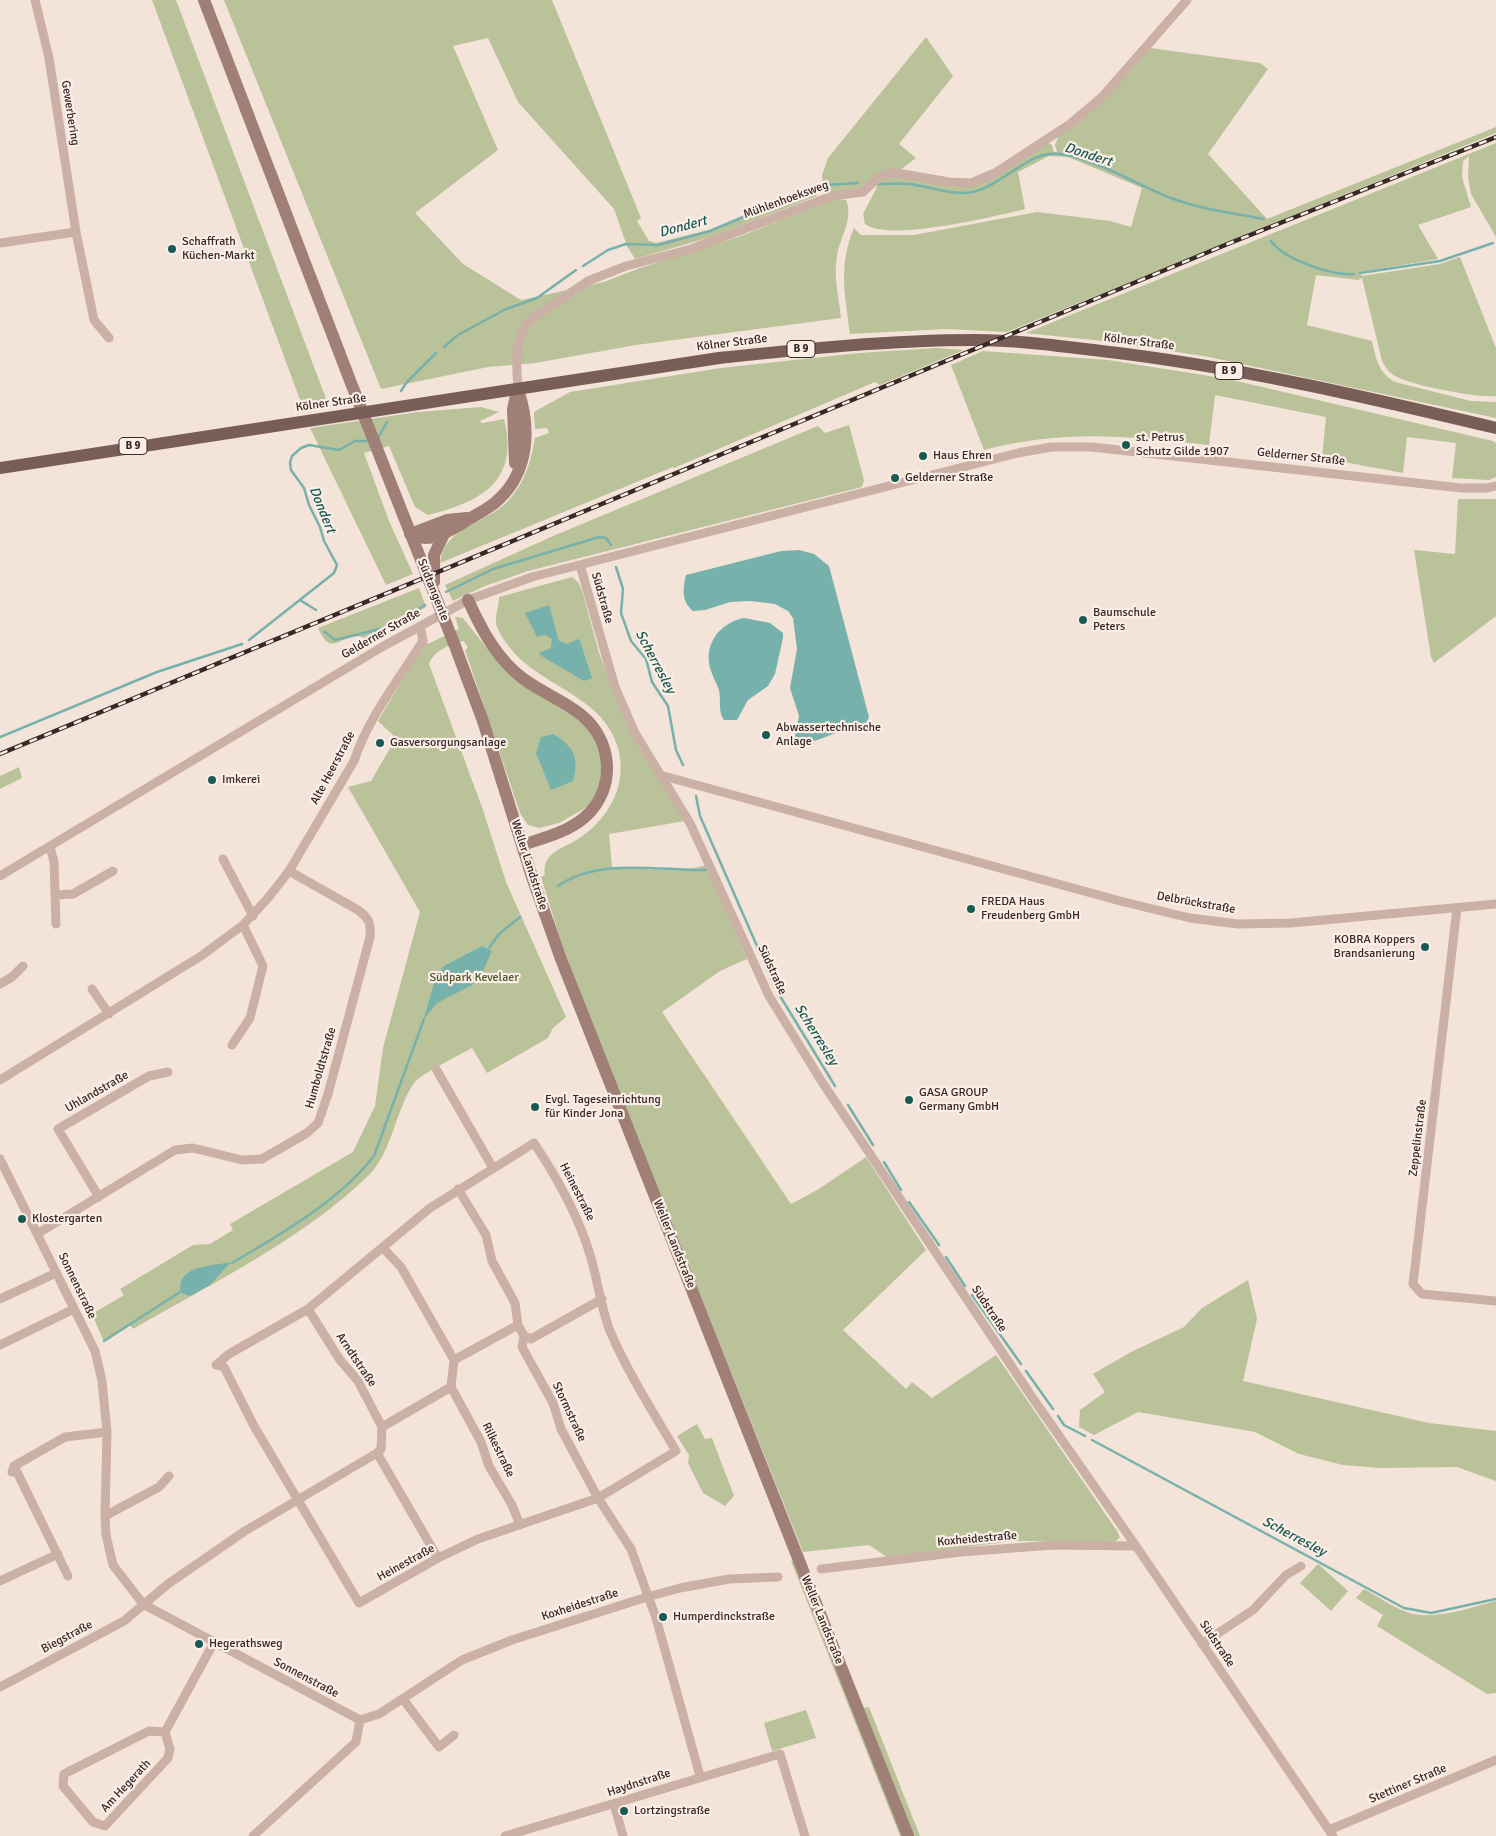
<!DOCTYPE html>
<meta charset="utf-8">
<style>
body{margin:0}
canvas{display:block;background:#f3e3d9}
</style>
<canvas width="1496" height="1836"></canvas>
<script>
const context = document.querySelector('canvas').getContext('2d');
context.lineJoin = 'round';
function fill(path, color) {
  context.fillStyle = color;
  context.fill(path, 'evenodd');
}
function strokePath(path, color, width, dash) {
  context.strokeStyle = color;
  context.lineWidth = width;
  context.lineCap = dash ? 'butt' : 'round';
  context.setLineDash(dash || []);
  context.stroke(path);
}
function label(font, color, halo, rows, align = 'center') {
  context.font = font + ' Signika,sans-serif';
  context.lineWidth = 4.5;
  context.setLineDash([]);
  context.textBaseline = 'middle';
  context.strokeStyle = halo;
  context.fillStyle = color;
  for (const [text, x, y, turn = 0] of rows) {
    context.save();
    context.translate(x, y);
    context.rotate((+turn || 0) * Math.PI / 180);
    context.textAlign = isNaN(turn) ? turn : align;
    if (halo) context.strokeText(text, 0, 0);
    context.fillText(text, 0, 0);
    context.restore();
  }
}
const green = new Path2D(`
 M152,0H176L328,404L303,408Z
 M224,0H552L641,218L637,221L649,241L656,243L709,230L815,185L817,196L711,237L635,259L627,246L614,209L518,102L488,38L453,46L498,150L415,213L463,264L521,300L604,282L640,268L738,237L827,202L838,199L846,200C854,220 840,236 837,256C833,275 839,298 841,318L636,345L535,363L488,367L381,389Z
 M926,37L953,76L899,144L916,158L900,170L862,188L824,194L822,175L828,158Z
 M1150,48L1260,63L1268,69L1208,154L1267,219L1496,127V133L1007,332L946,329L850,334C845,294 838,266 854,228L861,235H914L1037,212L1110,221L1131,227L1142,188L1068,157L1049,156L1018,172L1025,209C992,217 889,242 865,224L863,214L875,191L878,182L886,176L899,175L969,185L1048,143L1052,145L1054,152H1057L1055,145L1058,137Z
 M1496,143V237L1471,194L1468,177L1469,156L1463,161L1462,177L1471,207L1418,225L1438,259L1360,272L1362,276L1440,264L1460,257L1496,348V396C1477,398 1415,386 1397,377C1389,373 1386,368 1382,361L1362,278L1358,280L1316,275L1307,325L1372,341C1376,359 1378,372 1395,382L1471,401L1496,402V418L1204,356L1102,341L1026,333Z
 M936,348L964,350L880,385L875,382L674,468L673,467L440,563C444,526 487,524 508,501C525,483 531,461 535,438L549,433L547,428L535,429L534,412L570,392L721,368L859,353Z
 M983,351L1108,360L1228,379L1493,441L1496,443V477L1489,480L1452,478L1456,443L1407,437L1403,473L1322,458L1326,417L1215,395L1209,445C1127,436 1065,429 984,450L951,365Z
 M481,407L499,412L480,421L482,423L504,419C520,482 480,502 428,515L415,507L389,446L364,453L389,521L413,574L386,585L310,428L418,412Z
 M849,425L864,480L862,487L528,571L485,586L453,601L445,585L553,536L818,426L825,433Z
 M1458,499H1496V616L1434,663L1431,657L1414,550L1455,554Z
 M572,577L578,582L582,590L599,653L627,726L685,821L609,834L612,868C643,867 677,875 706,865L747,959L720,971L662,1012L791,1204L819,1189L866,1157L926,1250L843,1330L906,1389L912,1382L932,1398L996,1355L1117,1531L1120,1537L1116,1541H1014L887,1557L869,1545L803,1552L585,1006L559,935L541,877L545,875C544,870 544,865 547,860C552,851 566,846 575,841C606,822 627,789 619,752C606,694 538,688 507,644C503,638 498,631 496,624C495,615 499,606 499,597Z
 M419,588L426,607L369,640C366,639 361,636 358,636C338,637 331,657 318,628Z
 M455,617L463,618L486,647L588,728L602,757L600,786L589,805L582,810L559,823L539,828L528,825L520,813L465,650L468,648L464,641C450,645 435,649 429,664L483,810L506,882L566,1017L553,1028L548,1038L487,1073L472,1048C461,1054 419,1075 414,1083C395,1111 393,1150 369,1175C305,1238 211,1284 133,1329L130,1325L104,1342L92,1314L124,1295L120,1289L193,1245L210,1244L233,1230L230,1224L353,1152L375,1106L383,1048L420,912L348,787L371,781L396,738L378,721L426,640L428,644L459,629Z
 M19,767L22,778L0,789V776Z
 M1248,1280L1257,1319L1243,1381L1429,1423L1496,1431V1481L1457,1467L1380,1468L1343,1465L1299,1454L1255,1432L1138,1412L1094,1435L1079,1427L1080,1410L1105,1392L1093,1374L1131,1352L1184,1327L1202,1308Z
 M697,1424L705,1439L712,1438L734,1496L725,1506L703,1493L688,1463L689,1455L677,1436Z
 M791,1561H794L902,1836H900Z
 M1318,1564L1348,1591L1331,1611L1300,1583Z
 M1364,1589C1381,1598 1400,1613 1420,1615C1445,1617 1472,1607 1496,1601V1693L1487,1694L1377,1626L1383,1615L1356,1598Z
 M869,1707L920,1836H913L862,1708Z
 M806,1710L816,1738L772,1751L764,1723Z`);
const water = new Path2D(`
 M799,550L814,554L829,566L869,717C864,732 849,728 836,733C823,738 813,742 799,744L795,736L799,716L790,688L797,649L793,618L788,611L775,604L750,601L730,602L705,610L693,611C681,601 683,588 686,575L781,551Z
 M549,605L559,641L567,644L578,639L580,641L592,678L584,681L540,655L539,653L551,648L552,639L545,635L537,637L525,613Z
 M744,618L770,623L783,633V638L775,674L768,686L748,700L737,720H724C718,713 721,699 719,690C716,682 712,675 710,668C704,643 720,623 744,618Z
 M553,734C573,746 580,757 573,781L551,790L536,753L541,737Z
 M482,946L492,951L482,973L472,985L437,1003L424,1019L436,976L444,966Z
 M231,1262L210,1285L190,1296L181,1293C175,1265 213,1266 231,1262Z`);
const stream = new Path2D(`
 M878,184C888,184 899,183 909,184C930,186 951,196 973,192C999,186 1027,155 1050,154C1082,151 1139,186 1171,198C1200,209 1233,213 1263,219
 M826,185L858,183
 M1271,241C1283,259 1332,276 1354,274
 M583,266L608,250L626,244L658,245L710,231L815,187
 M1360,273L1440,261L1493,243
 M444,347L458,335L504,310L537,298L576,270
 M401,391L407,382L436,353
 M378,438L387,422
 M616,567L623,589L621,613L631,641L646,659L652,682L668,706L676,750L683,765
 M446,592L493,569L599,537L606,538L611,545
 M300,600L316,610
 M325,632L335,640L392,626L425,605
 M249,640L334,573L337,565L324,541L320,527L309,505L304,488L291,470L290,463L292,456L301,448L309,445L339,450L355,441H371
 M0,737L157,672L242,644
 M696,796L700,816L775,987
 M558,886C599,857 660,871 707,870
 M489,948L499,934L520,917
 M780,996L835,1086
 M848,1105L873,1145
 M884,1162L901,1190
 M909,1202L939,1245
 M946,1257L965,1286
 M232,1263C280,1235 340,1200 374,1156L424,1019
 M972,1295L1021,1364
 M104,1341L180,1292
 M1026,1371L1053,1409
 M1058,1416L1064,1425L1085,1436
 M1092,1440L1404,1608L1431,1613L1496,1599`);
const minor = new Path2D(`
 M76,232L94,320L109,338
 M0,243L76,232L49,58L35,0
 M518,390C517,364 512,342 530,320L588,281L626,266L691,249L832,196L863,192L879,177L892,172L949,182L971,183L995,173L1070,124L1102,97L1187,0
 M580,565L615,687L635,733L690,823L769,996L822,1082L1032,1397L1136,1546L1333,1836
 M660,775L1124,902L1190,918L1238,924L1291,923L1496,904
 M50,846L54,862L56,924
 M223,859L253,916
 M0,876L382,647L468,600L532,577L1018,453L1051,447H1092L1461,488H1487L1496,486
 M55,895L73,894L113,871
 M1457,908L1413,1284L1422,1294L1496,1301
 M0,984L12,977L23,966
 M92,989L109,1014
 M232,1045L250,1018L263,966L243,925
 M436,1069L493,1168
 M0,1080L201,956L243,925L268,898L289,871L354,761C368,718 399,679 423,641L420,626
 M534,1143C558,1179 579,1216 591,1258C598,1282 601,1308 610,1331C628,1373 653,1412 676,1451L598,1498L478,1539L438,1558L359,1603L254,1426L224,1367L216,1365L229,1354L308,1309L430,1208Z
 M0,1159L95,1351L102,1381L107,1432L105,1516L106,1535L113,1565L143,1604L360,1720
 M458,1189L486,1235L492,1261L515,1303L518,1325
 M99,1197L58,1129L149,1076L168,1072
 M37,1234L175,1150L193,1148L242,1160L262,1159L307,1133L318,1123L328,1094L370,937C371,923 369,918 358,910L289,871
 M383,1248L401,1267L454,1360
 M0,1299L56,1273
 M308,1309L340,1360L358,1381L382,1427
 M524,1336L522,1347L553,1403L561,1429L598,1498L631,1549L656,1618L700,1776
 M0,1345L74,1309
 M451,1387L481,1442L489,1466L512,1505L520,1525
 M377,1453L438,1558
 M14,1466L68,1576
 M12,1472L14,1466L65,1437L107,1432
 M105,1516L159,1487L169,1476
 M821,1569L961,1552L1053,1545L1136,1546
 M0,1581L58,1554
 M1202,1644L1253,1610L1286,1575L1301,1566
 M0,1687L124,1621L168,1584L245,1531L377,1453L381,1449L382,1427L451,1387L454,1360L518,1325L524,1336L531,1339L602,1299
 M403,1699L439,1747L454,1735
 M360,1720L379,1714L462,1660L512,1640L647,1597L680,1588L729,1579L778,1577
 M165,1732L149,1731L64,1774L63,1786L93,1822L105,1826L168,1758L170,1749L165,1732L213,1644
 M614,1804L623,1836
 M1329,1830L1496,1760
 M253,1836L356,1742L360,1720
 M505,1836L780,1754L805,1836`);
const secondary = new Path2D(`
 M204,0L351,383L455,646L483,721L532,877L561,959L908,1836
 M515,463L513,409L517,391
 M410,534C430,544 446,533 463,523C474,515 488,510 498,500C529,472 531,428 518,390
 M410,534L447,520L467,518
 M434,582V555L444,534
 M468,600C480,626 492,650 513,670C532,689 559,697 580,714C613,739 617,789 585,817C568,832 544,838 522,845`);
const primary = new Path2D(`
 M0,468L719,358C804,349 890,340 975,340C1017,340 1059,346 1101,351C1234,366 1366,397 1496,428`);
const rail = new Path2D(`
 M0,754L1230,243L1496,137`);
const markers = [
 [172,249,5,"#1a5a55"],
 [1126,445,5,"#1a5a55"],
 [923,456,5,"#1a5a55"],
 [895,478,5,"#1a5a55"],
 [1083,620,5,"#1a5a55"],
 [766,735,5,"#1a5a55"],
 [380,743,5,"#1a5a55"],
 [212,780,5,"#1a5a55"],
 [971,909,5,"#1a5a55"],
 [1425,947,5,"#1a5a55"],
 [909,1100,5,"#1a5a55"],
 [535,1107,5,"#1a5a55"],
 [22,1219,5,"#1a5a55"],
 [663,1617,5,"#1a5a55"],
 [199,1644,5,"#1a5a55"],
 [624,1811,5,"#1a5a55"]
];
const shields = [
 [801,349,28],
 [1229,371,28],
 [133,446,28]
];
const shieldNames = [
 ["B 9",801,349],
 ["B 9",1229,371],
 ["B 9",133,446]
];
const streetNames = [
 ["Gewerbering",70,113,81],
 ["Mühlenhoeksweg",786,200,-20],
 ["Kölner Straße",1139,342,7],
 ["Kölner Straße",732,343,-7],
 ["Kölner Straße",331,403,-8],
 ["Gelderner Straße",1301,457,6],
 ["Südtangente",433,590,68],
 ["Südstraße",602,598,74],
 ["Gelderner Straße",381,634,-30],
 ["Alte Heerstraße",333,768,-62],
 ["Weller Landstraße",529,865,72],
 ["Delbrückstraße",1196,903,10],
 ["Südstraße",772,970,65],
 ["Humboldtstraße",321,1068,-74],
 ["Uhlandstraße",97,1092,-30],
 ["Zeppelinstraße",1418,1138,-83],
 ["Heinestraße",577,1192,63],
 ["Weller Landstraße",674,1244,68],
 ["Sonnenstraße",77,1286,64],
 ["Südstraße",989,1309,56],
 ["Arndtstraße",356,1360,56],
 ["Stormstraße",569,1412,65],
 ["Rilkestraße",498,1450,64],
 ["Koxheidestraße",977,1539,-5],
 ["Heinestraße",406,1563,-29],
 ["Koxheidestraße",580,1605,-18],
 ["Weller Landstraße",822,1620,68],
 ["Biegstraße",67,1637,-28],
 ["Südstraße",1217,1644,56],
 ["Sonnenstraße",306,1678,28],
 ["Haydnstraße",639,1783,-18],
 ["Stettiner Straße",1408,1784,-23],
 ["Am Hegerath",126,1786,-47]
];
const poiNames = [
 ["Schaffrath",182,242],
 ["Küchen-Markt",182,256],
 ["st. Petrus",1136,438],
 ["Schutz Gilde 1907",1136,452],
 ["Haus Ehren",933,456],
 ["Gelderner Straße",905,478],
 ["Baumschule",1093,613],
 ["Peters",1093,627],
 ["Abwassertechnische",776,728],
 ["Anlage",776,742],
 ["Gasversorgungsanlage",390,743],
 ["Imkerei",222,780],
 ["FREDA Haus",981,902],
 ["Freudenberg GmbH",981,916],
 ["KOBRA Koppers",1415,940,"right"],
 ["Brandsanierung",1415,954,"right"],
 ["GASA GROUP",919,1093],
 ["Germany GmbH",919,1107],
 ["Evgl. Tageseinrichtung",545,1100],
 ["für Kinder Jona",545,1114],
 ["Klostergarten",32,1219],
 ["Humperdinckstraße",673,1617],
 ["Hegerathsweg",209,1644],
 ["Lortzingstraße",634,1811]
];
const parkNames = [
 ["Südpark Kevelaer",474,978]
];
const waterNames = [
 ["Dondert",1088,155,18],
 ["Dondert",683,227,-15],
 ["Dondert",322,510,68],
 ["Scherresley",655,662,62],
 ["Scherresley",816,1035,58],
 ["Scherresley",1294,1537,28]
];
fill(green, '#bac299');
fill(water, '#77b1ab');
strokePath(stream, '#77b1ab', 2.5);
strokePath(minor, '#cbb1a5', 9);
strokePath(secondary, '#9f7f76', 12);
strokePath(primary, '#795e57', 12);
strokePath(rail, '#362927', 4.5);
strokePath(rail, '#faeee6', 2.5, [8]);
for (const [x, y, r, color] of markers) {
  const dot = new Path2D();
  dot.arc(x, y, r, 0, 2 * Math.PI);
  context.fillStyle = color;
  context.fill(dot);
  strokePath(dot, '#faeee6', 2);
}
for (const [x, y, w] of shields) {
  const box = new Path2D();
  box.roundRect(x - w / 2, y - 8.5, w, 17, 4);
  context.fillStyle = '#faeee6';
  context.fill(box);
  strokePath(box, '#362927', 1);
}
label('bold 11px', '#362927', null, shieldNames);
label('12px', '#362927', '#faeee6', streetNames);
label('12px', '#362927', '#faeee6', poiNames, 'left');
label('12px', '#4c5629', '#faeee6', parkNames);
label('italic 14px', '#1a5a55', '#faeee6', waterNames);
</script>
